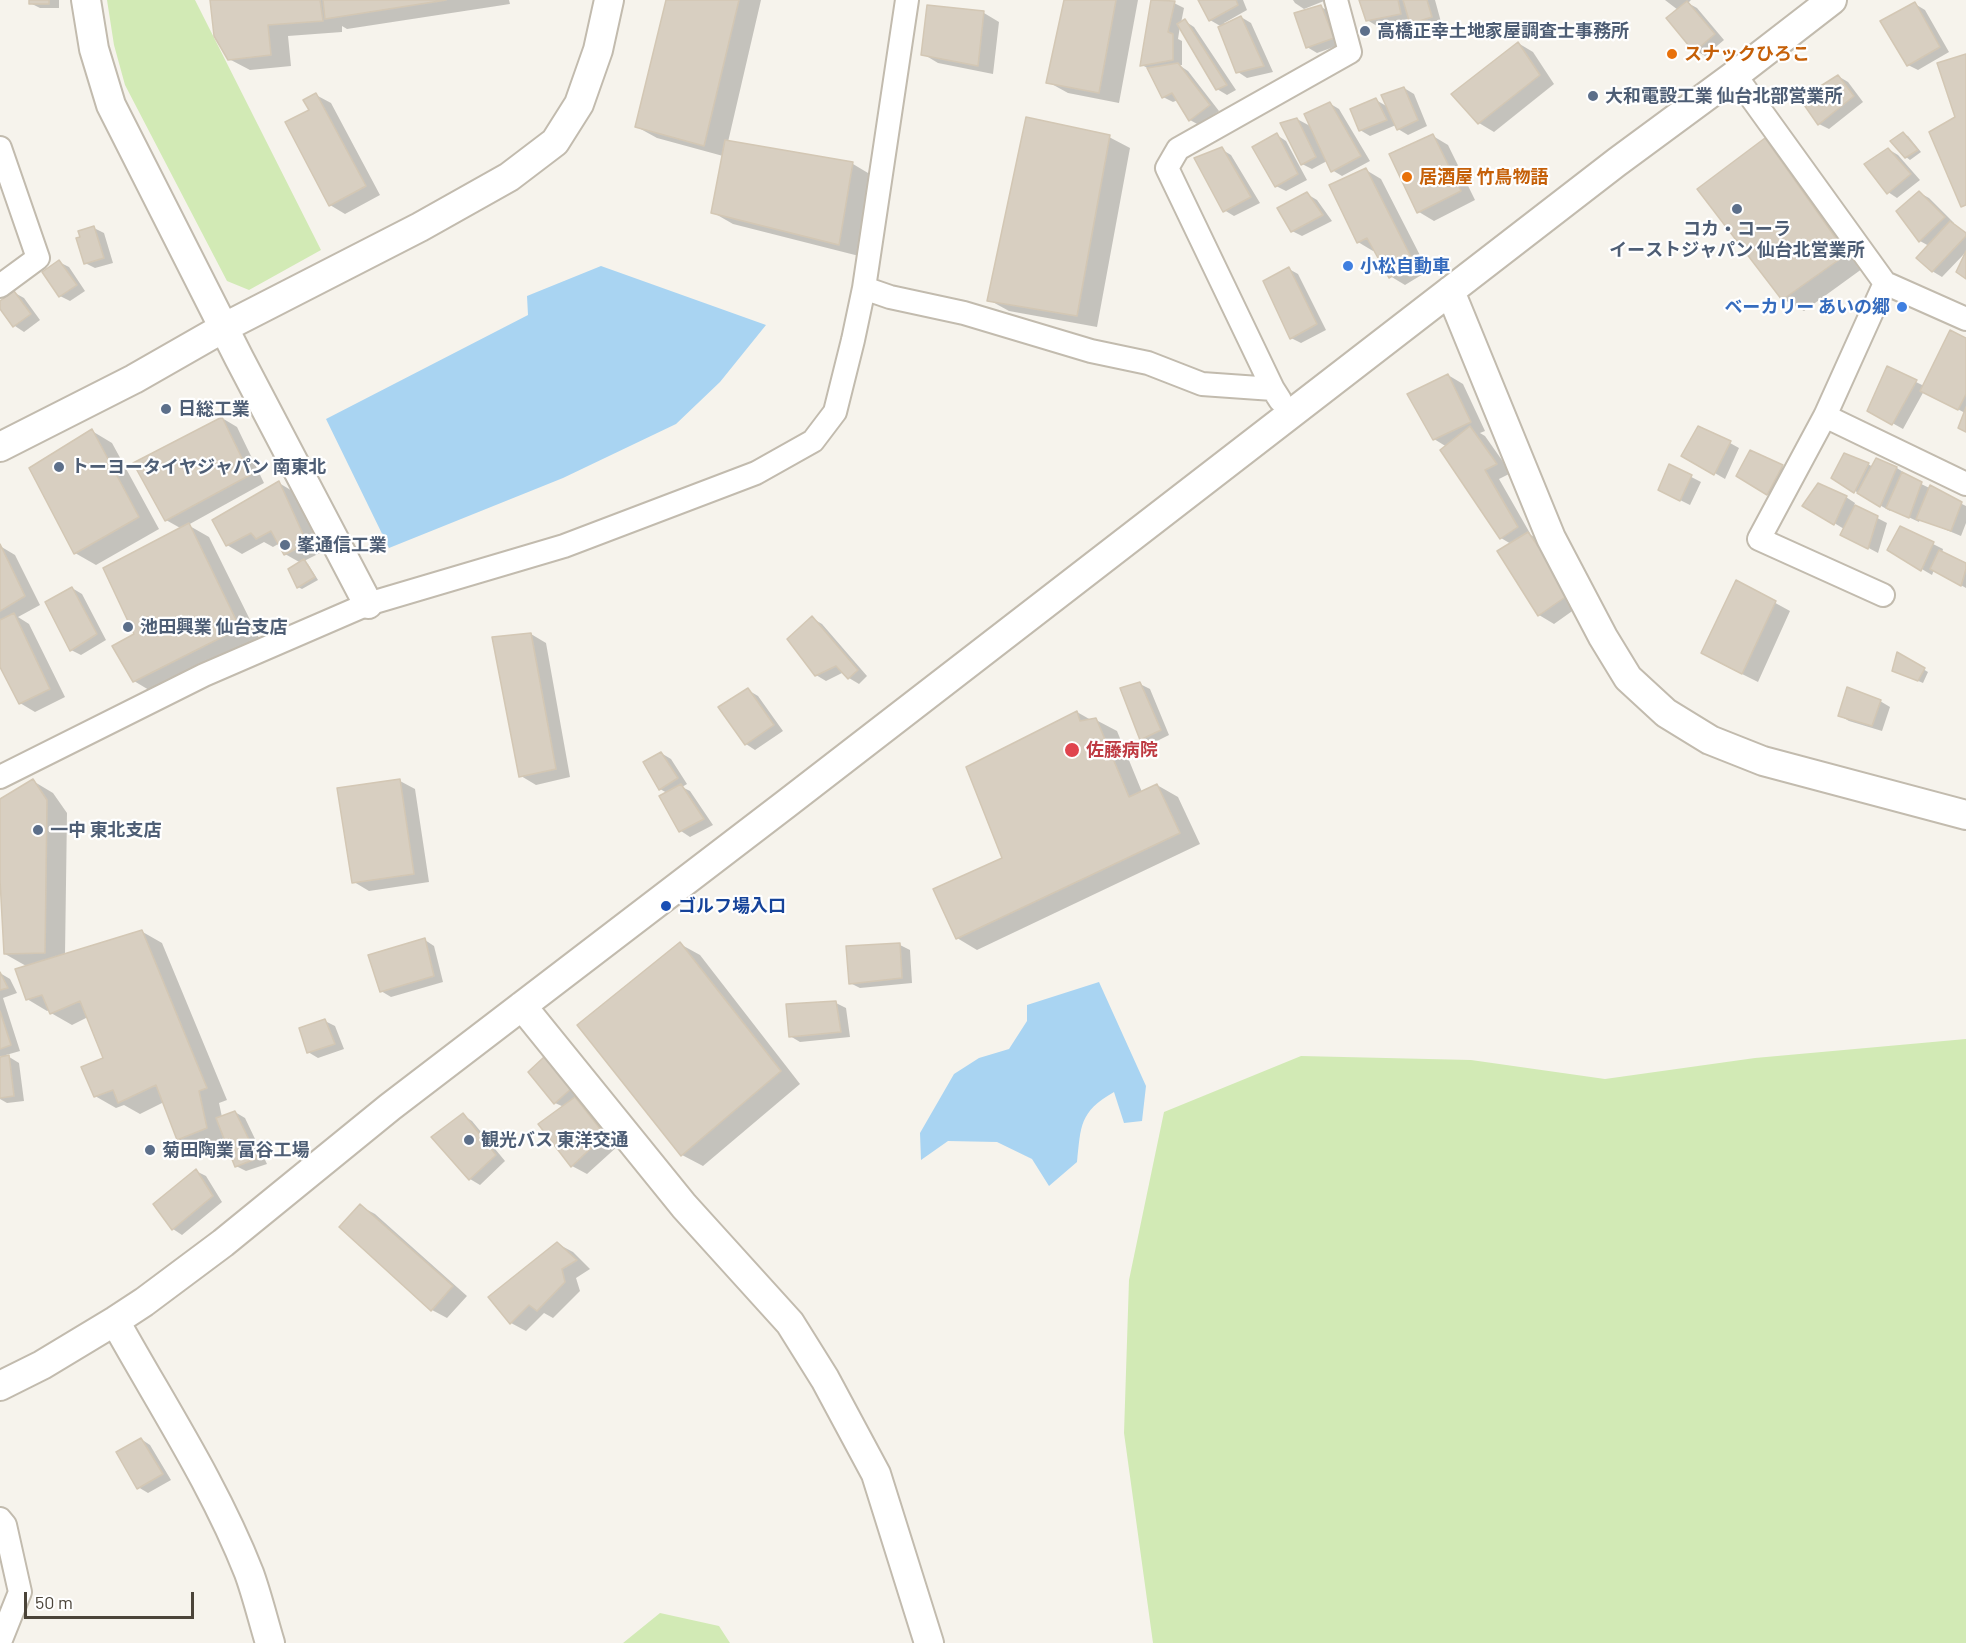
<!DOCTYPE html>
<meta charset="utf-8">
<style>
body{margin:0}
#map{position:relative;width:1966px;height:1643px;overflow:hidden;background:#f6f3ec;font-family:Barlow,sans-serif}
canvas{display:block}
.scale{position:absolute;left:24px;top:1592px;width:170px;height:27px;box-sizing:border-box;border:3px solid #4b4439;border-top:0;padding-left:8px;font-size:18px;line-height:21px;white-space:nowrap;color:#4b4439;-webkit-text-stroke:4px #fff;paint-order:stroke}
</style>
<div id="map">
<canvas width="1966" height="1643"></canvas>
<div class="scale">50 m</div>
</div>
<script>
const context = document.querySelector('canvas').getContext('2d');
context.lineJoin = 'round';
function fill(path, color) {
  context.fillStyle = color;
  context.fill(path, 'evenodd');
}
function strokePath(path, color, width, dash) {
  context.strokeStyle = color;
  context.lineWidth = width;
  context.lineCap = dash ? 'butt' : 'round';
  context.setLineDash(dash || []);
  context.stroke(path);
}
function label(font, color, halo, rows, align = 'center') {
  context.font = font + ' Barlow,"Noto Sans JP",sans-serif';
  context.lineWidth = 4.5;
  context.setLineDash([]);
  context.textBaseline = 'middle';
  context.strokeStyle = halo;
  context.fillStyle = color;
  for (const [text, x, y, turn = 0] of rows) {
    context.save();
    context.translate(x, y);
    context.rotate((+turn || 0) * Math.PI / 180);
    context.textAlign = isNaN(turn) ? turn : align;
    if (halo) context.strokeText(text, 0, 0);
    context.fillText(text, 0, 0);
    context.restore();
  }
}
const green = new Path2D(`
 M107,0H195L321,250L249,290L227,281L125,85L114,45Z
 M1966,1039V1643H1153L1124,1433L1129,1280L1164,1112L1301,1056L1471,1060L1605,1079L1755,1058Z
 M660,1613L719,1626L730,1643H623Z`);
const water = new Path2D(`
 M601,266L766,325L720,382L676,424L563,478L389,548L326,419L528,315L527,296Z
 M1099,982L1146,1086L1142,1121L1124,1123L1114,1092C1079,1112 1081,1126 1077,1162L1049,1186L1032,1159L997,1142L948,1141L921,1160L920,1133L954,1074L979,1058L1009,1049L1027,1021V1005Z`);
const shadow = new Path2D(`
 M30,0H59V8H40L30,3Z
 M211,0H509L510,4L347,29L342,26V32L288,36L291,66L250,70L229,59Z
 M668,0H761L728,142L853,164L873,176L859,256L733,224L712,212L723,156L657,138L637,127Z
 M1065,0H1138L1119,103L1068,93L1048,82Z
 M1153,0H1168L1184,8L1181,23L1185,21L1194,27L1236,90L1227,95L1217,89L1180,26L1178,39L1182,41V65H1179L1188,71L1219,111L1199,125L1190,120L1178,100L1173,102L1163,97L1149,69L1142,65Z
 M1200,0H1243L1247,10L1224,23L1225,25L1241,17L1251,23L1273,72L1247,78L1238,72L1222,27L1210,20Z
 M1293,0H1324V1L1304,9L1295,3Z
 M1360,0H1435L1441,22L1421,28L1411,23L1410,19L1377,26L1367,20Z
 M1665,0H1691L1688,3L1697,8L1724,40L1705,56L1695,50L1678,10Z
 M1915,4L1925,10L1949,52L1918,70L1908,65Z
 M1321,7L1331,12L1342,44L1317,53L1307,47Z
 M984,13L999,22L993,74L938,63L923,54Z
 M1518,43L1533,52L1554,84L1494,132L1479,123L1454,94Z
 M1838,76L1848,82L1863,102L1829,129L1819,124Z
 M1404,88L1414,94L1427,126L1408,135L1398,129L1396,125L1370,136L1360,130L1376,100L1388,107Z
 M316,95L331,103L380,195L345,214L330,205L311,110Z
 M1329,103L1339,109L1370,161L1342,176L1332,170L1327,161L1312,169L1302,164L1297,119L1312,127Z
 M1903,134L1908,136L1921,152L1910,160L1906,157Z
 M1277,135L1286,141L1307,180L1286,191L1276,186Z
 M1433,136L1448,145L1475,200L1434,221L1419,212L1391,155Z
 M1109,137L1130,148L1097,327L1009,311L989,300Z
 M1765,139L1785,151L1866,266L1804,311L1783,299L1700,189Z
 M1221,149L1231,155L1260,203L1234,216L1224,210Z
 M1888,149L1898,155L1920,180L1897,198L1888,192Z
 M1366,170L1381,179L1428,271L1405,285L1390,276L1375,250L1373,251L1358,242Z
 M1920,193L1929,198L1954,223L1953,224L1966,233V252L1942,277L1932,271L1929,246L1920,241Z
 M1307,194L1317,200L1332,221L1302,236L1292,231Z
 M94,228L104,233L113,263L95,268L85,263Z
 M59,262L69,267L85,291L70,301L60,296Z
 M1289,269L1298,274L1326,330L1301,343L1291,338Z
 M15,293L24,298L40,320L24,332L15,326L0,306V303Z
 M1966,340V431L1965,413L1924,391L1903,429L1869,410L1888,368L1924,386Z
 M1448,375L1463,384L1485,431L1480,433L1485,436L1511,473L1499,479L1531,535L1543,542L1585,602L1554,624L1539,615L1511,544L1501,538L1447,447L1434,439Z
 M222,418L237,427L264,483L188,525L209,537L260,640L154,693L134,681L136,634L182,529L166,520Z
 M92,431L112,443L159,529L96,565L75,553L31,469Z
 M1730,443L1739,448L1725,479L1684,455Z
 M1751,452L1792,472L1777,499L1738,475Z
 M1877,460L1897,468L1906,474L1905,476L1966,506V523L1961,536L1920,519L1919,522L1891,509L1890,511L1855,491L1868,464L1873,467Z
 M1670,466L1701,482L1690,505L1670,495Z
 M279,483L294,492L322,552L304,561L308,564L318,580L302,589L298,587L301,563L285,554L280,543L273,547L264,542L242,554L227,545Z
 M1846,497L1855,503L1854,506L1887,523L1878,553L1850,538L1844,529L1805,505Z
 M1901,528L1943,549L1942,553L1966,565V588L1934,570L1932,575L1889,550Z
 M0,546L15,555L40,605L18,617L29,624L65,697L35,712L20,703L0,664Z
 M1737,582L1790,611L1758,682L1718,662Z
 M72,588L82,594L106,640L81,655L71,650Z
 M812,618L822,624L867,676L859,684L849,678L844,672L826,681L816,675Z
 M531,634L546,643L570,777L536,785L521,776Z
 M1898,654L1928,672L1923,683L1898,672Z
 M1140,684L1150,689L1169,735L1151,744L1141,739Z
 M748,690L758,696L783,731L755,750L746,744Z
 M1880,701L1890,707L1882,731L1849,721L1840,716Z
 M1077,712L1091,720H1096L1117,731L1142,792L1157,785L1178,797L1200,844L977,950L957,938L1004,858Z
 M661,753L671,759L687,784L682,787L690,791L713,825L690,837L681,831L661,796L667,793L660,789Z
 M33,781L53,793L67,813L65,955L141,931L162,943L227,1100L219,1103L222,1117L235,1112L245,1118L267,1164L246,1171L236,1166L226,1139L199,1151L179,1139L164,1102L140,1114L124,1105L116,1108L95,1096L105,1059L88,1017L72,1025L51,1013L50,1010L47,1011L27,999L28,967L5,954L0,848V801Z
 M400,781L415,789L429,882L369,891L354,882Z
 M425,940L434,946L443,982L391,997L381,991Z
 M680,944L700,955L800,1084L703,1166L682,1155Z
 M900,945L910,950L912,983L860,988L850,983Z
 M0,973L10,979L17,993L3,998L20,1051L6,1055L19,1063L24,1101L7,1103L0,1099V1058H3L0,1056Z
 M836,1003L846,1008L850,1037L800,1042L790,1036Z
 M325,1021L335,1026L344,1049L318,1058L308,1052Z
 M544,1059L554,1065L581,1095L576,1099L591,1108L619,1145L587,1174L572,1166L540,1124L564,1107L555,1103Z
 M463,1115L472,1121L505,1161L480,1185L470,1179Z
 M196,1171L206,1176L222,1202L182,1235L173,1229Z
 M360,1206L375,1214L467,1296L447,1318L432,1310Z
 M558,1244L573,1252L590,1269L576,1278L580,1291L553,1318L544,1313L526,1331L511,1323Z
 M141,1439L150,1445L171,1480L148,1493L138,1487Z`);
const building = new Path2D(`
 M29,0H49V4H29Z
 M210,0H320L323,21L268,25L271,55L228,60L214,36Z
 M323,0H446L325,19Z
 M666,0H739L704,146L635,127Z
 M1064,0H1116L1099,93L1046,83Z
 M1151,0L1175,1L1168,32L1173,34V60L1140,66Z
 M1198,0H1236L1238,5L1209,21Z
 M1359,0H1398L1401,14L1366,21Z
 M1403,0H1427L1432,17L1410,24Z
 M1687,1L1715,34L1694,52L1666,18Z
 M1915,2L1940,47L1907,66L1880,21Z
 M927,5L984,11L978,66L921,55Z
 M1321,5L1334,38L1306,48L1294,13Z
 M1241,16L1264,66L1236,73L1218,27Z
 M1185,19L1227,85L1216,90L1177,24Z
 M1518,42L1540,75L1478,124L1451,94Z
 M1966,54V205L1961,207L1929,132L1955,117L1937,63Z
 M1178,63L1210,105L1189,121L1172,93L1162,98L1147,68Z
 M1838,75L1854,96L1818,125L1800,99Z
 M1404,87L1418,120L1397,130L1381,95Z
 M316,93L366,186L329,206L285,122L309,110L303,100Z
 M1376,98L1387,120L1359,131L1350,109Z
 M1330,102L1361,156L1331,172L1304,114Z
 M1026,117L1110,135L1077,316L987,301Z
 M1297,118L1316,157L1301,165L1280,123Z
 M1903,132L1918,150L1905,158L1890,141Z
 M1277,133L1298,174L1275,187L1252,147Z
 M1433,134L1461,191L1417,213L1389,154Z
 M1765,138L1847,254L1782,300L1697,189Z
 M725,140L853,162L839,245L711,213Z
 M1222,147L1251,197L1223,212L1194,158Z
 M1888,148L1911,174L1887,194L1864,164Z
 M1366,168L1414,263L1389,278L1367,238L1357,243L1329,185Z
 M1919,191L1945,217L1919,242L1896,211Z
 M1307,192L1323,215L1291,232L1277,208Z
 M1950,221L1966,233V236L1932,272L1916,258Z
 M94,226L104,258L84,264L76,238L80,237L78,231Z
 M1966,251V279L1956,272Z
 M59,260L77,285L59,297L42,272Z
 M1289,267L1317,324L1290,339L1263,281Z
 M14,291L31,314L13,327L0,309V301Z
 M1950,330L1966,338V394L1958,410L1920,391Z
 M1887,366L1917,380L1892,425L1867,411Z
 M1448,374L1471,422L1433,440L1407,394Z
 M1966,407V432L1958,428Z
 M222,417L250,475L165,521L133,463Z
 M1470,426L1497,464L1485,470L1518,527L1500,539L1440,450Z
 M1698,426L1731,441L1714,475L1681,456Z
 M92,429L139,517L74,554L29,468Z
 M1750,450L1783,465L1767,495L1736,476Z
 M1844,453L1869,463L1854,493L1831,478Z
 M1876,458L1897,467L1880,507L1857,493Z
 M1669,464L1692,475L1680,501L1658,490Z
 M1902,472L1922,482L1909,518L1886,508Z
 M279,481L307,543L284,555L271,531L256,539L251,533L226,546L212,520Z
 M1818,483L1847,496L1834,525L1802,506Z
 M1930,485L1962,502L1951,531L1916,519Z
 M1855,505L1878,516L1868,549L1840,535Z
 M189,523L240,628L133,682L112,646L134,634L103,568Z
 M1900,526L1934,542L1921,571L1887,550Z
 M1528,532L1571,593L1538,616L1497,551Z
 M0,544L25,596L0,611Z
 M1939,550L1966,563V569L1961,586L1930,569Z
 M304,559L315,577L297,588L288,569Z
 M1736,580L1776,601L1742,674L1701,653Z
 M72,587L97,634L70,651L45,602Z
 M14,613L50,689L19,704L0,667V620Z
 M812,616L858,670L848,679L836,666L815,676L787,639Z
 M531,633L556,769L519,777L492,637Z
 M1897,652L1925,668L1918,681L1892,671Z
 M1140,682L1161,730L1140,740L1120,688Z
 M1847,687L1881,700L1872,726L1838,716Z
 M748,688L774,725L745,745L718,707Z
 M1077,711L1080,721L1096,718L1129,797L1157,784L1180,833L956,939L933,889L1002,858L966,767Z
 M661,752L678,778L659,790L643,762Z
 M33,779L47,800L45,953L4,954L0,880V799Z
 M400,779L414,874L352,883L337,788Z
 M681,784L704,819L679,832L659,796Z
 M142,930L207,1088L199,1091L207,1128L177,1140L156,1085L118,1103L113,1090L94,1097L81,1067L103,1058L80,1001L50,1014L42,995L26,1000L15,969Z
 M425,938L434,976L380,992L368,955Z
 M680,942L781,1071L681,1156L577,1025Z
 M900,943L902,978L849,984L846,946Z
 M0,972L8,988L0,990Z
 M836,1001L841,1032L789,1037L786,1004Z
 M0,1011L11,1045L0,1049Z
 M325,1019L335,1044L307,1053L299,1028Z
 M9,1055L14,1096L0,1098V1057Z
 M544,1057L572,1088L554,1104L528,1072Z
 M575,1097L605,1135L571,1167L538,1124Z
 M235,1111L258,1158L235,1167L216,1118Z
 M463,1113L496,1155L469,1180L431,1137Z
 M196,1169L213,1196L172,1230L153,1204Z
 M360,1204L453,1286L431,1311L339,1227Z
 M557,1242L577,1260L562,1269L565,1282L537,1311L529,1305L510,1324L488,1297Z
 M141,1438L163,1474L137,1489L116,1452Z`);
const minor = new Path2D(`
 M1735,75L1885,283L1966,319
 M0,148L38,258L0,286
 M864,288L890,297L964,313L1091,351L1148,363L1202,384L1273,389L1280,400
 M1273,389L1167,168L1178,149L1350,52L1336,0
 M1825,416L1966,484
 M1883,595L1759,539L1825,416L1885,283
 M0,777L204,675L368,604L564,546L756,473L813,441L835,412L853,340L864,288L907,0
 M0,1519L5,1525L20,1592L0,1642`);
const tertiary = new Path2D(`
 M86,0L94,49L111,105L239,358L368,604
 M1450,291L1551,538L1603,637L1628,678L1666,713L1710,740L1763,761L1966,815
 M0,447L134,379L225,327L420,227L509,177L555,142L579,104L598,50L609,0
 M522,1006L684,1206L790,1323L825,1379L876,1474L929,1643
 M115,1321C161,1404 214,1484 249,1573C257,1595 263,1620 270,1643
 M0,1386L42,1365L115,1321L144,1302L223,1243L390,1107L786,804L1617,162L1735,75L1832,0`);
const markers = [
 [1365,31,6,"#5c6f8a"],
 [1672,54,6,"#e8710a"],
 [1593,96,6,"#5c6f8a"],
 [1407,177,6,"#e8710a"],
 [1737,209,6,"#5c6f8a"],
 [1348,266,6,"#3f7fe0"],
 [1902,307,6,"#3f7fe0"],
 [166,409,6,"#5c6f8a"],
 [59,467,6,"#5c6f8a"],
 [285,545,6,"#5c6f8a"],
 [128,627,6,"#5c6f8a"],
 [1072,750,8,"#e0444e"],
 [38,830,6,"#5c6f8a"],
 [666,906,6,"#1a4fb4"],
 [469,1140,6,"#5c6f8a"],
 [150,1150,6,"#5c6f8a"]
];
const serviceNames = [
 ["高橋正幸土地家屋調査士事務所",1377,31],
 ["大和電設工業 仙台北部営業所",1605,96],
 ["コカ・コーラ",1737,229,"center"],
 ["イーストジャパン 仙台北営業所",1737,250,"center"],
 ["日総工業",178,409],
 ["トーヨータイヤジャパン 南東北",71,467],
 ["峯通信工業",297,545],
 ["池田興業 仙台支店",140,627],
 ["一中 東北支店",50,830],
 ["観光バス 東洋交通",481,1140],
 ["菊田陶業 富谷工場",162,1150]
];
const foodNames = [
 ["スナックひろこ",1684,54],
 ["居酒屋 竹鳥物語",1419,177]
];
const shopNames = [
 ["小松自動車",1360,266],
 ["ベーカリー あいの郷",1890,307,"right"]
];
const healthNames = [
 ["佐藤病院",1086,750]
];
const transitNames = [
 ["ゴルフ場入口",678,906]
];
fill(green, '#d2eab5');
fill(water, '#a9d4f2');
fill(shadow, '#0003');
fill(building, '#d8cfc1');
strokePath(building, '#d3c7b4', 1.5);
strokePath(minor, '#c2bbae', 26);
strokePath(tertiary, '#c2bbae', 32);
strokePath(minor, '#fff', 22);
strokePath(tertiary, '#fff', 28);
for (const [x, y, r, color] of markers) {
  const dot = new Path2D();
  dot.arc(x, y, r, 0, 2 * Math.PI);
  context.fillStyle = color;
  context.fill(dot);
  strokePath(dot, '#fff', 2);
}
label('bold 18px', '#4e5e75', '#fff', serviceNames, 'left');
label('bold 18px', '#c56008', '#fff', foodNames, 'left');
label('bold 18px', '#366cbe', '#fff', shopNames, 'left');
label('bold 18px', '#be3a42', '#fff', healthNames, 'left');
label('bold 18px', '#164399', '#fff', transitNames, 'left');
</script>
